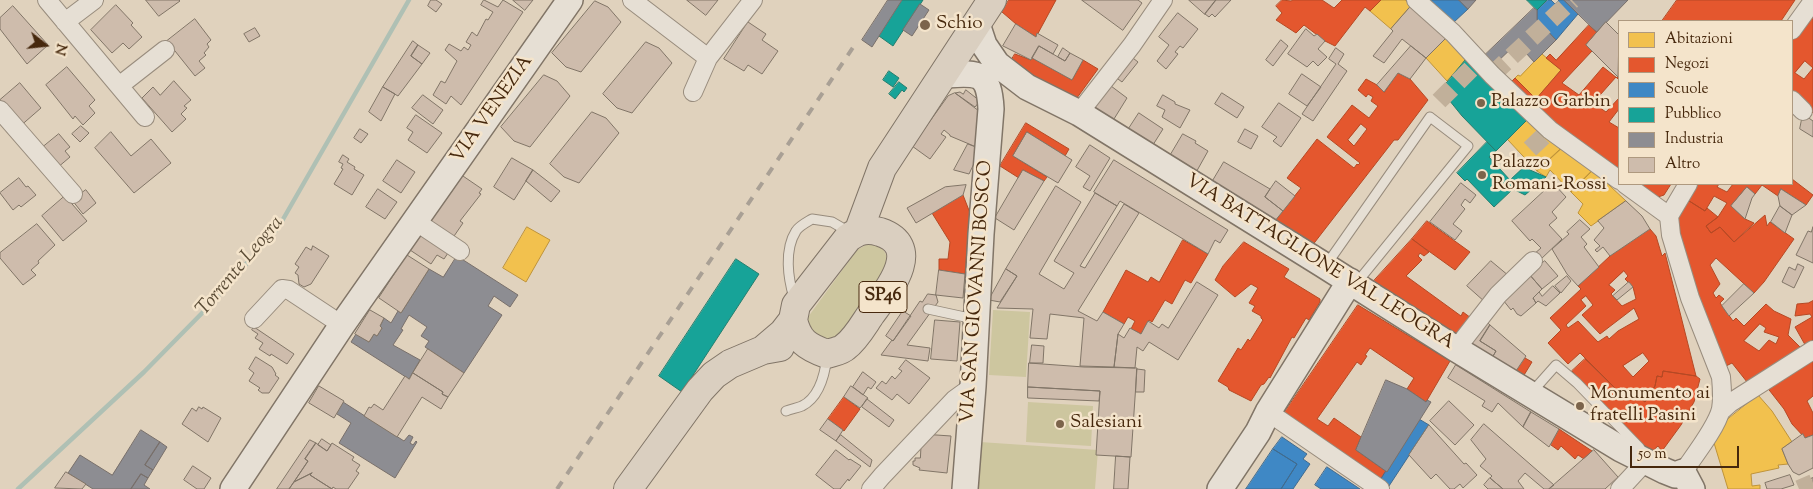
<!DOCTYPE html>
<style>
body{margin:0}
#map{position:relative;width:1813px;height:489px;overflow:hidden;background:#e0d2bd;font-family:"Sorts Mill Goudy",serif}
canvas{display:block}
.legend{position:absolute;left:1618px;top:20px;width:175px;height:165px;box-sizing:border-box;background:#f4e4cb;border:1px solid #ae997f;margin:0;padding:6px 9px;list-style:none;font-size:15px;color:#46280d}
.legend li{display:flex;align-items:center;gap:10px;height:25px}
.legend b{width:25px;border:1px solid #ae997f}
.north{position:absolute;left:20px;top:20px;width:50px;height:50px;-webkit-text-stroke:4px #f4e4cb;paint-order:stroke;rotate:106deg;font-size:14px;font-weight:700;line-height:20px;text-align:center;color:#46280d}
.north::after{content:'';display:block;margin:auto;width:18px;height:22px;background:#46280d;clip-path:polygon(50% 0,100% 100%,50% 72%,0 100%)}
.scale{position:absolute;left:1630px;top:446px;width:109px;height:22px;box-sizing:border-box;border:2px solid #46280d;border-top:0;padding-left:6px;font-size:15px;line-height:18px;white-space:nowrap;color:#46280d;-webkit-text-stroke:4px #f4e4cb;paint-order:stroke}
</style>
<div id="map">
<canvas width="1813" height="489"></canvas>
<ul class="legend">
<li><b style="height:14px;background:#f2c14e"></b>Abitazioni</li>
<li><b style="height:14px;background:#e4572e"></b>Negozi</li>
<li><b style="height:14px;background:#3f88c5"></b>Scuole</li>
<li><b style="height:14px;background:#17a398"></b>Pubblico</li>
<li><b style="height:14px;background:#8d8d92"></b>Industria</li>
<li><b style="height:14px;background:#cebcac"></b>Altro</li>
</ul>
<div class="north">N</div>
<div class="scale">50 m</div>
</div>
<script>
const context = document.querySelector('canvas').getContext('2d');
context.lineJoin = 'round';
function fill(path, color) {
  context.fillStyle = color;
  context.fill(path, 'evenodd');
}
function strokePath(path, color, width, dash) {
  context.strokeStyle = color;
  context.lineWidth = width;
  context.lineCap = dash ? 'butt' : 'round';
  context.setLineDash(dash || []);
  context.stroke(path);
}
function label(font, color, halo, rows, align = 'center') {
  context.font = font + ' "Sorts Mill Goudy",serif';
  context.lineWidth = 5;
  context.setLineDash([]);
  context.textBaseline = 'middle';
  context.strokeStyle = halo;
  context.fillStyle = color;
  for (const [text, x, y, turn = 0] of rows) {
    context.save();
    context.translate(x, y);
    context.rotate((+turn || 0) * Math.PI / 180);
    context.textAlign = isNaN(turn) ? turn : align;
    if (halo) context.strokeText(text, 0, 0);
    context.fillText(text, 0, 0);
    context.restore();
  }
}
const green = new Path2D(`
 M866,245C884,244 886,251 889,267L840,337L826,345L806,327L808,317L857,250Z
 M993,310L1030,312L1026,377L989,375Z
 M1028,402L1093,406L1091,446L1026,442Z
 M980,442L1098,450L1095,489H977Z`);
const homes = new Path2D(`
 M1381,0H1405L1412,5L1391,29L1370,11Z
 M1449,35L1468,57L1447,81L1426,58Z
 M1542,54L1561,70L1536,99L1515,78L1518,75L1520,76Z
 M1527,120L1564,146L1537,171L1508,140Z
 M1564,146L1593,170L1571,192L1550,170L1546,177L1537,171Z
 M1593,170L1626,201L1591,226L1578,213L1583,204L1571,192Z
 M527,227L550,240L526,282L503,268Z
 M1758,395L1772,411L1792,442L1782,449L1788,464L1778,465L1779,468L1751,474L1752,486L1760,485V489H1728L1711,433Z`);
const shops = new Path2D(`
 M1009,0H1056L1036,37L1016,24L1002,12Z
 M1282,0L1291,1L1293,0H1322L1334,8L1342,0H1381L1370,11L1365,7L1335,46L1325,41L1304,25L1296,33L1276,20L1282,13L1276,6Z
 M1677,0H1795L1781,21H1662Z
 M1813,11V113L1792,95V36ZM1805,61L1813,68L1804,79L1795,73Z
 M1589,25L1597,32L1586,45L1592,51L1562,83L1579,95L1603,67L1617,78L1619,75V80L1616,77L1593,103L1606,112L1619,98V109L1609,122L1619,128V174L1565,135L1568,132L1547,117L1510,83L1515,78L1536,99L1561,70L1546,58L1550,54L1556,60Z
 M1015,54L1031,60L1032,58L1072,80L1083,60L1098,69L1074,102L1008,66Z
 M1398,73L1410,79L1428,100L1398,140H1394L1308,251L1270,227L1301,188L1287,178L1317,139L1354,168L1357,164L1358,165L1360,163L1327,137L1352,105L1369,118L1378,106L1371,101L1373,97L1368,94L1366,97L1358,90L1366,79L1377,85L1384,92ZM1361,124L1367,129L1354,146L1348,140Z
 M1026,123L1069,149L1065,156L1027,132L1013,156L1047,177L1044,181L1023,170L1019,178L1000,166Z
 M1792,179L1813,195L1806,205L1781,189L1778,196L1762,185L1755,194L1747,187L1731,206L1745,219L1754,223L1734,242L1720,227L1711,233L1706,226L1718,217L1727,203L1714,196L1705,211L1686,199L1694,184H1719L1717,187L1727,192L1733,184H1792Z
 M1634,184H1671L1664,195L1655,198Z
 M963,195L970,213L965,274L939,270V259H948L950,242L932,213Z
 M1686,199L1705,211L1707,208L1718,217L1706,226L1711,233L1720,227L1734,242L1765,215L1767,226L1770,222L1794,239L1764,282L1754,293L1716,258L1710,265L1720,284L1713,293L1716,298L1719,295L1724,299L1720,303L1733,321L1736,318L1744,326L1766,304L1774,311L1791,319L1788,335L1803,350L1751,387L1732,363L1726,366L1696,291L1676,227L1678,217ZM1760,324L1766,328L1764,332L1779,337L1776,344L1769,340L1759,351L1744,341Z
 M1427,221L1470,252L1455,270L1412,239Z
 M1650,229L1656,236L1662,256L1665,253L1696,376L1663,371L1662,377L1657,376L1655,386L1645,402L1635,394L1628,401L1580,353L1568,364L1548,343L1561,330L1550,318L1581,289L1578,286L1610,256ZM1624,271L1628,276L1625,279L1633,287L1636,299L1622,306L1611,294L1615,290L1609,285ZM1586,296L1593,305L1582,315L1600,334L1634,308L1639,319L1618,331L1609,339L1607,336L1598,342L1578,321L1568,328L1566,325L1586,306L1581,300ZM1643,353L1649,361L1633,377L1623,366Z
 M1412,239L1429,252L1424,256L1420,253L1418,256L1422,260L1406,276L1461,316L1463,312L1471,318L1453,343L1372,283Z
 M1183,240L1208,254L1191,283L1185,280L1172,304L1165,300L1152,322L1149,320L1141,334L1131,329L1135,321L1128,317L1124,324L1103,312L1126,270L1148,282L1151,277L1159,282Z
 M1244,242L1289,269L1284,277L1320,299V302L1309,320L1306,318L1294,338L1292,337L1270,378L1269,377L1264,384L1261,385L1251,401L1229,390L1228,387L1218,381L1238,348L1241,350L1248,339L1250,341L1263,320L1261,318V316L1252,311L1255,306L1249,303L1258,288L1251,284L1235,297L1215,280L1223,266Z
 M1813,301V347L1808,350L1795,327L1812,317L1810,314L1795,316L1797,304L1808,303Z
 M1358,305L1450,361L1426,402L1407,389L1414,378L1370,348L1365,355L1367,356L1361,365L1357,362L1317,419L1328,426L1334,418L1361,437L1356,450L1387,472L1378,484L1280,419Z
 M1813,355V396L1807,401L1813,413V435L1805,438L1792,424L1784,409L1766,386Z
 M1525,358L1532,362L1521,380L1513,375Z
 M1585,359L1628,401L1635,394L1645,402L1655,386L1657,376L1662,377L1663,371L1696,376L1700,379L1694,402L1681,425L1662,451L1658,446L1649,454L1572,371Z
 M844,397L860,409L844,431L828,419Z
 M1559,429L1592,451L1584,459L1578,455L1575,459L1561,446L1558,450L1551,445Z`);
const schools = new Path2D(`
 M1417,0H1459L1468,9L1453,23Z
 M1548,0H1551L1555,4L1559,0H1564L1578,14L1556,40L1537,20V10Z
 M1419,419L1429,425L1387,489L1378,484Z
 M1282,437L1307,454L1303,459L1310,464L1293,489H1281L1297,464L1273,449Z
 M1273,449L1297,464L1281,489H1246Z
 M1327,467L1360,489H1321L1315,485Z`);
const public = new Path2D(`
 M902,0H923L893,46L879,36Z
 M1527,0H1547L1537,10Z
 M1468,57L1527,120L1496,151L1462,116L1441,90Z
 M889,71L899,78L893,87L883,80Z
 M899,82L907,88L904,92L902,90L895,99L889,94Z
 M1487,142L1496,151L1489,157L1510,180L1526,165L1530,170L1546,177L1525,195L1513,189L1494,207L1467,179L1465,181L1457,173Z
 M736,259L759,274L682,392L659,376Z`);
const industry = new Path2D(`
 M888,0H902L872,47L862,40Z
 M1459,0H1476L1468,9Z
 M1564,0H1628L1597,32Z
 M920,4L929,10L912,36L903,30Z
 M1534,8L1537,10V20L1556,40L1534,62L1517,43L1493,66L1484,56Z
 M457,256L518,295L510,307L494,296L488,306L502,315L464,373L425,347L429,341L421,336L427,327L409,315L401,329L403,330L393,345L420,360L409,379L351,342L356,334L369,342L374,334L377,336L382,328L380,326L384,318L391,323L398,311L401,313L429,269L443,277Z
 M1386,380L1407,389L1426,402L1427,400L1431,402L1387,472L1356,450Z
 M343,402L404,441L409,435L413,437L410,443L413,445L416,441L417,442L395,478L339,443L351,423L337,414Z
 M141,430L160,442L145,465L153,470L148,478L141,474L131,489H93L68,473L80,455L112,475Z
 M160,442L167,447L153,470L145,465Z
 M141,474L148,478L144,485L150,489H131Z`);
const stream = new Path2D(`
 M18,489L144,372L209,306L278,228L409,0`);
const building = new Path2D(`
 M146,0H179L180,1L159,16Z
 M431,0H436L442,4L436,12L428,6Z
 M484,0L498,7L503,0L523,12L461,105L451,96L446,104L433,95L441,81L445,83L457,61L445,50L449,44L461,51L464,47L468,50L471,45L466,42L472,32L477,36L486,19L488,20L493,12L481,5Z
 M513,0H533L525,10Z
 M687,0H718L706,15Z
 M1082,0H1138L1142,3L1123,30Z
 M1189,0H1216L1205,14Z
 M1216,0H1231L1215,17L1212,14L1209,17L1205,14Z
 M595,1L608,7L621,22L581,72L566,67L552,53Z
 M116,5L133,23L131,25L142,37L129,49L123,43L112,53L91,30Z
 M1412,5L1449,35L1426,58L1402,39L1384,63L1373,56L1393,31L1391,29Z
 M13,6L48,45L27,64L0,29V18Z
 M1178,13L1198,29L1183,48L1180,46L1175,52L1178,54L1166,69L1157,61L1169,45L1159,37Z
 M195,19L211,40L207,44L209,47L204,53L206,55L199,61L205,68L195,76L167,41Z
 M748,22L766,34L762,40L778,51L762,74L748,65L744,71L724,59Z
 M1606,22L1619,35L1618,77L1586,45Z
 M1016,24L1036,37L1037,33L1058,45L1053,54L1039,46L1031,60L1003,46Z
 M255,28L260,36L249,42L244,34Z
 M1306,29L1314,36L1317,34L1325,41L1318,49L1327,57L1318,66L1313,61L1307,67L1288,54Z
 M1281,40L1288,46L1273,66L1266,60Z
 M413,41L418,45L411,56L422,64L398,96L383,87Z
 M646,42L659,48L672,63L632,113L617,108L603,94Z
 M418,45L430,53L422,64L411,56Z
 M1039,46L1065,61L1070,53L1083,60L1072,80L1032,58Z
 M1411,46L1426,58L1410,79L1398,73L1384,92L1377,85Z
 M1063,48L1070,53L1065,61L1058,57Z
 M1336,48L1344,54L1338,64L1347,71L1313,121L1302,114L1336,64L1329,59Z
 M1129,55L1138,62L1122,82L1114,76Z
 M67,67L95,100L89,106L95,113L83,125L75,116L73,119L46,85Z
 M1302,74L1321,87L1307,106L1289,94Z
 M544,75L557,81L570,96L530,147L514,141L501,127Z
 M174,81L191,100L184,106L187,108L181,114L186,119L172,132L142,98L153,87L160,95Z
 M20,83L41,108L18,128L0,106V100Z
 M1107,83L1127,98L1109,127L1084,113Z
 M383,87L395,94L381,121L369,112Z
 M966,90L980,101L975,107L955,93L960,92L963,94Z
 M955,93L983,114L981,149L950,136V135L944,130L941,134L946,137L930,159L912,146L948,96Z
 M1222,93L1244,107L1237,118L1215,104Z
 M423,95L443,110L433,124L412,108Z
 M1163,95L1175,102V104L1190,110L1180,128L1162,117L1165,110L1157,106Z
 M1279,103L1301,118L1281,147L1273,141L1277,137L1262,127Z
 M592,112L606,118L619,133L579,183L564,177L550,164Z
 M1139,113L1163,129L1151,148L1126,133Z
 M1803,114L1813,121V137L1800,129Z
 M416,115L442,133L427,153L408,140L413,132L407,128Z
 M81,126L89,133L80,142L72,134Z
 M360,129L368,134L361,143L354,138Z
 M1245,129L1258,136L1251,149L1238,142Z
 M111,132L131,156L151,139L171,163L134,193L95,148Z
 M1027,132L1072,160L1058,183L1013,156Z
 M59,134L70,147L65,151L70,157L57,168L43,147Z
 M1183,134L1196,141L1195,143L1208,151L1194,176L1167,161Z
 M968,144L981,149L969,174L954,170Z
 M1090,145L1110,158L1090,191L1083,187L1090,176L1076,167Z
 M343,155L349,159L347,162L355,167L354,169L364,175L352,195L334,184L343,169L341,168L343,164L339,162Z
 M512,158L533,170L514,200L494,187Z
 M397,160L415,172L401,193L383,181Z
 M1114,160L1228,230L1220,243L1215,240L1208,254L1120,201L1117,206L1094,192Z
 M1224,162L1270,189L1265,197L1283,211L1270,227L1208,189Z
 M533,170L560,191L551,202L526,181Z
 M1023,170L1044,181L1014,230L995,218Z
 M460,174L482,189L479,193L481,194L460,221L463,223L452,239L425,227Z
 M19,178L26,187L28,186L36,195L21,207L19,205L13,210L0,193Z
 M1276,181L1295,196L1283,211L1265,197Z
 M1461,183L1476,195L1470,203L1465,199L1461,205L1465,209L1453,224L1462,231L1455,240L1430,222Z
 M1553,183L1566,197L1552,212L1557,218L1549,225L1562,239L1540,260L1534,254L1541,248L1532,239L1530,241L1512,221Z
 M966,185L963,195L916,223L907,208L945,187Z
 M1056,186L1081,202L1039,274L1064,289L1074,273L1054,261L1095,193L1117,206L1080,266L1085,268L1124,204L1139,213L1078,311L1097,321L1103,312L1124,324L1118,334L1114,367L1080,366L1084,318L1050,314L1047,339L1030,338L1033,309L997,308L1017,276L1006,269Z
 M1747,187L1755,194L1752,198L1745,219L1731,206Z
 M378,189L397,202L385,219L366,207Z
 M1781,189L1806,205L1792,215L1780,206L1778,196Z
 M86,190L96,203L83,214L72,200Z
 M65,196L87,221L63,241L42,216Z
 M1626,201L1642,216L1650,229L1610,256L1603,247L1597,252L1595,250L1600,246L1594,240L1604,228L1598,221Z
 M1780,206L1792,215L1785,233L1771,222Z
 M1580,220L1590,229L1581,237L1587,244L1584,247L1599,267L1578,286L1567,274L1552,249L1569,234L1567,232Z
 M37,224L55,245L38,261L39,263L31,270L36,275L23,285L0,258V253Z
 M1813,227V263L1796,255L1808,231L1811,232Z
 M422,232L450,250L444,259L437,255L431,264L410,250Z
 M313,246L329,256L311,284L304,287L299,284L298,275L295,273L299,267L295,264L306,247L311,250Z
 M407,255L429,269L401,313L379,298Z
 M1491,261L1509,276L1485,302L1467,286Z
 M1545,261L1558,276L1542,289L1529,274Z
 M1798,264L1804,267L1794,288L1782,282L1789,267L1795,270Z
 M1006,269L1017,276L1000,302L989,300Z
 M939,270L965,274L963,298L936,295Z
 M1529,274L1542,289L1533,298L1536,303L1521,316L1517,314L1513,308L1511,310L1503,300Z
 M1567,276L1571,281L1561,293L1555,286Z
 M1197,282L1218,295L1178,360L1149,342L1143,351L1137,347L1135,368L1114,367L1118,334L1124,338L1130,328L1141,334L1148,321L1159,328L1162,324L1168,328Z
 M1629,282L1633,287L1617,300L1613,296Z
 M1744,284L1754,293L1729,316L1722,306Z
 M1553,286L1560,293L1546,306L1538,301L1536,303L1533,298L1539,292L1542,296Z
 M928,294L936,295L938,302L907,345L930,348L928,361L881,355L892,340L893,341L920,301L922,302Z
 M370,310L384,318L380,326L382,328L377,336L374,334L369,342L355,334Z
 M903,311L911,316L893,341L886,336Z
 M1483,318L1490,325L1480,341L1496,351L1489,363L1462,347Z
 M935,320L960,322L957,361L931,359Z
 M1490,325L1526,356L1512,377L1489,363L1496,351L1480,341Z
 M254,327L294,354L287,364L271,354L270,356L259,349L263,343L255,338L258,334L252,330Z
 M1032,345L1044,346L1043,363H1030Z
 M428,349L464,373L448,397L442,394L443,392L413,373Z
 M256,357L272,367L276,374L275,375L279,378L269,393H262L258,390L260,388L249,381L254,373L249,369Z
 M906,360L930,378L909,404L897,394L892,400L876,388L882,381L886,384L892,376L895,379L902,371L899,369Z
 M1029,363L1084,367L1137,368L1131,457L1096,455L1100,391L1028,387Z
 M1456,365L1531,412L1523,427L1498,403L1492,412L1482,406L1485,401L1448,378Z
 M1137,369L1145,370L1144,392H1136Z
 M863,372L876,382L871,389L868,387L863,395L853,387Z
 M413,373L443,392L442,394L448,397L441,409L422,397L397,437L364,416L369,407L371,408L374,404L383,410L405,376L409,379Z
 M319,386L344,401L334,418L309,403Z
 M851,386L868,398L860,408L844,397Z
 M1028,387L1100,391L1099,401L1028,398Z
 M867,399L894,420L889,427L862,407Z
 M1449,401L1474,425L1455,445L1430,421Z
 M199,407L202,409L203,407L221,418L208,442L182,424L192,408L196,411Z
 M1531,412L1559,429L1549,447L1523,427Z
 M828,419L843,430L836,441L820,430Z
 M1484,424L1554,485L1549,489H1544L1525,473L1518,481L1524,489H1503L1490,478L1492,476L1480,466L1486,459L1471,440Z
 M1429,425L1464,464L1466,463L1477,475L1463,488L1460,484L1454,489H1450L1436,474L1431,479L1409,455Z
 M922,434L951,436L947,473L919,470L920,468L913,465V461H915V458H920Z
 M1803,434L1805,438L1813,435V468L1799,475L1793,472L1788,464L1782,449Z
 M841,435L872,460L870,467L836,441Z
 M322,439L331,445L327,451L318,445Z
 M310,440L316,443L305,459L308,461L289,489H277Z
 M316,443L327,451L332,443L354,457L352,460L360,465L356,471L359,473L348,489H336L333,487L332,489L310,475L312,473L294,482L308,461L305,459Z
 M836,450L849,460L850,459L861,466L849,481L848,479L840,489H834L816,475Z
 M1594,450L1618,477L1605,489H1549Z
 M1116,456L1130,457L1128,489H1114Z
 M193,466L211,478L204,489H197L184,480Z
 M66,472L86,484L82,489L55,488Z
 M312,473L310,475L332,489H289L294,482Z
 M1790,475L1794,485L1781,489H1767L1765,483Z
 M1490,478L1503,489H1488L1484,485Z
 M1813,478V489H1801L1800,483Z`);
const streetTunnel = new Path2D(`
 M1492,75L1572,0
 M1439,101L1479,61
 M1530,149L1550,130
 M1799,489L1813,483`);
const lane = new Path2D(`
 M1326,263L1329,261L1430,117L1468,146L1359,280L1355,281
 M794,298C788,278 784,250 796,231C799,226 807,222 812,219L832,222L851,233
 M928,309L974,319
 M1532,392L1556,365L1577,383L1640,448
 M786,411C791,409 797,408 802,406C820,397 825,374 827,356`);
const street = new Path2D(`
 M47,0L145,117
 M632,0L708,58L753,0
 M1416,0L1453,33L1492,75L1550,130L1619,180
 M65,22L94,0
 M1792,30L1813,1
 M119,86L165,50
 M693,92L708,58
 M1792,100L1803,111
 M0,110L73,194
 M1079,113L1132,45L1163,0
 M1625,184L1669,216
 M415,221L460,251
 M254,319L282,289L289,290L342,325
 M1456,349L1498,295L1533,261
 M1721,411L1730,403L1813,350
 M1268,412L1380,489
 M1683,472C1694,456 1717,427 1721,409C1723,398 1722,388 1721,377L1690,298L1671,235L1669,216L1688,184
 M871,489L882,476L955,399L973,386
 M1620,489L1646,461`);
const secondary = new Path2D(`
 M977,24L984,45L997,64L1027,87L1079,113L1322,264L1456,349L1621,449L1665,471L1675,475L1683,472L1692,489
 M944,75C977,73 989,70 991,109L981,234L973,386L965,489
 M233,489L342,325L570,0
 M1220,489L1258,432L1268,412L1350,281`);
const primary = new Path2D(`
 M859,230L882,168L992,0
 M763,350L783,333L793,320L796,305L848,238C859,230 867,228 880,232C925,247 887,292 871,314C864,324 856,339 845,347C841,351 833,352 827,354C807,347 798,341 793,320
 M628,489L700,390L714,375L730,364L763,350L780,347`);
const rail = new Path2D(`
 M557,489L854,46`);
const markers = [
 [925,25,6,"#7c644b"],
 [1481,103,5,"#7c644b"],
 [1482,175,5,"#7c644b"],
 [1580,406,5,"#7c644b"],
 [1060,424,5,"#7c644b"]
];
const shields = [
 [883,297,48]
];
const shieldNames = [
 ["SP46",883,297]
];
const poiNames = [
 ["Schio",936,25],
 ["Palazzo Garbin",1491,103],
 ["Palazzo",1492,164],
 ["Romani-Rossi",1492,186],
 ["Monumento ai",1590,395],
 ["fratelli Pasini",1590,417],
 ["Salesiani",1070,424]
];
const streetNames = [
 ["VIA VENEZIA",493,110,-55],
 ["VIA BATTAGLIONE VAL LEOGRA",1319,263,32],
 ["VIA SAN GIOVANNI BOSCO",978,292,-86]
];
const waterNames = [
 ["Torrente Leogra",241,267,-50]
];
fill(green, '#cdc69f');
fill(homes, '#f2c14e');
strokePath(homes, '#be933a', 1);
fill(shops, '#e4572e');
strokePath(shops, '#b54924', 1);
fill(schools, '#3f88c5');
strokePath(schools, '#416b8e', 1);
fill(public, '#17a398');
strokePath(public, '#257e6e', 1);
fill(industry, '#8d8d92');
strokePath(industry, '#786f6a', 1);
strokePath(stream, '#afc0b4', 4.5);
fill(building, '#cebcac');
strokePath(building, '#817567', 1);
strokePath(streetTunnel, '#c1b09a', 18, [18, 9]);
strokePath(lane, '#988c7d', 11);
strokePath(street, '#988c7d', 20);
strokePath(secondary, '#817567', 28);
strokePath(primary, '#817567', 30);
strokePath(lane, '#e6dfd4', 9);
strokePath(street, '#e6dfd4', 18);
strokePath(secondary, '#e6dfd4', 25);
strokePath(primary, '#dacfc0', 28);
strokePath(rail, '#a9a095', 4, [9, 9]);
for (const [x, y, r, color] of markers) {
  const dot = new Path2D();
  dot.arc(x, y, r, 0, 2 * Math.PI);
  context.fillStyle = color;
  context.fill(dot);
  strokePath(dot, '#f4e4cb', 2);
}
for (const [x, y, w] of shields) {
  const box = new Path2D();
  box.roundRect(x - w / 2, y - 15.5, w, 31, 4);
  context.fillStyle = '#f4e4cb';
  context.fill(box);
  strokePath(box, '#46280d', 1);
}
label('bold 18px', '#46280d', null, shieldNames);
label('19px', '#46280d', '#f4e4cb', poiNames, 'left');
label('19px', '#46280d', '#f4e4cb', streetNames);
label('italic 20px', '#5b4c36', '#f4e4cb', waterNames);
</script>
